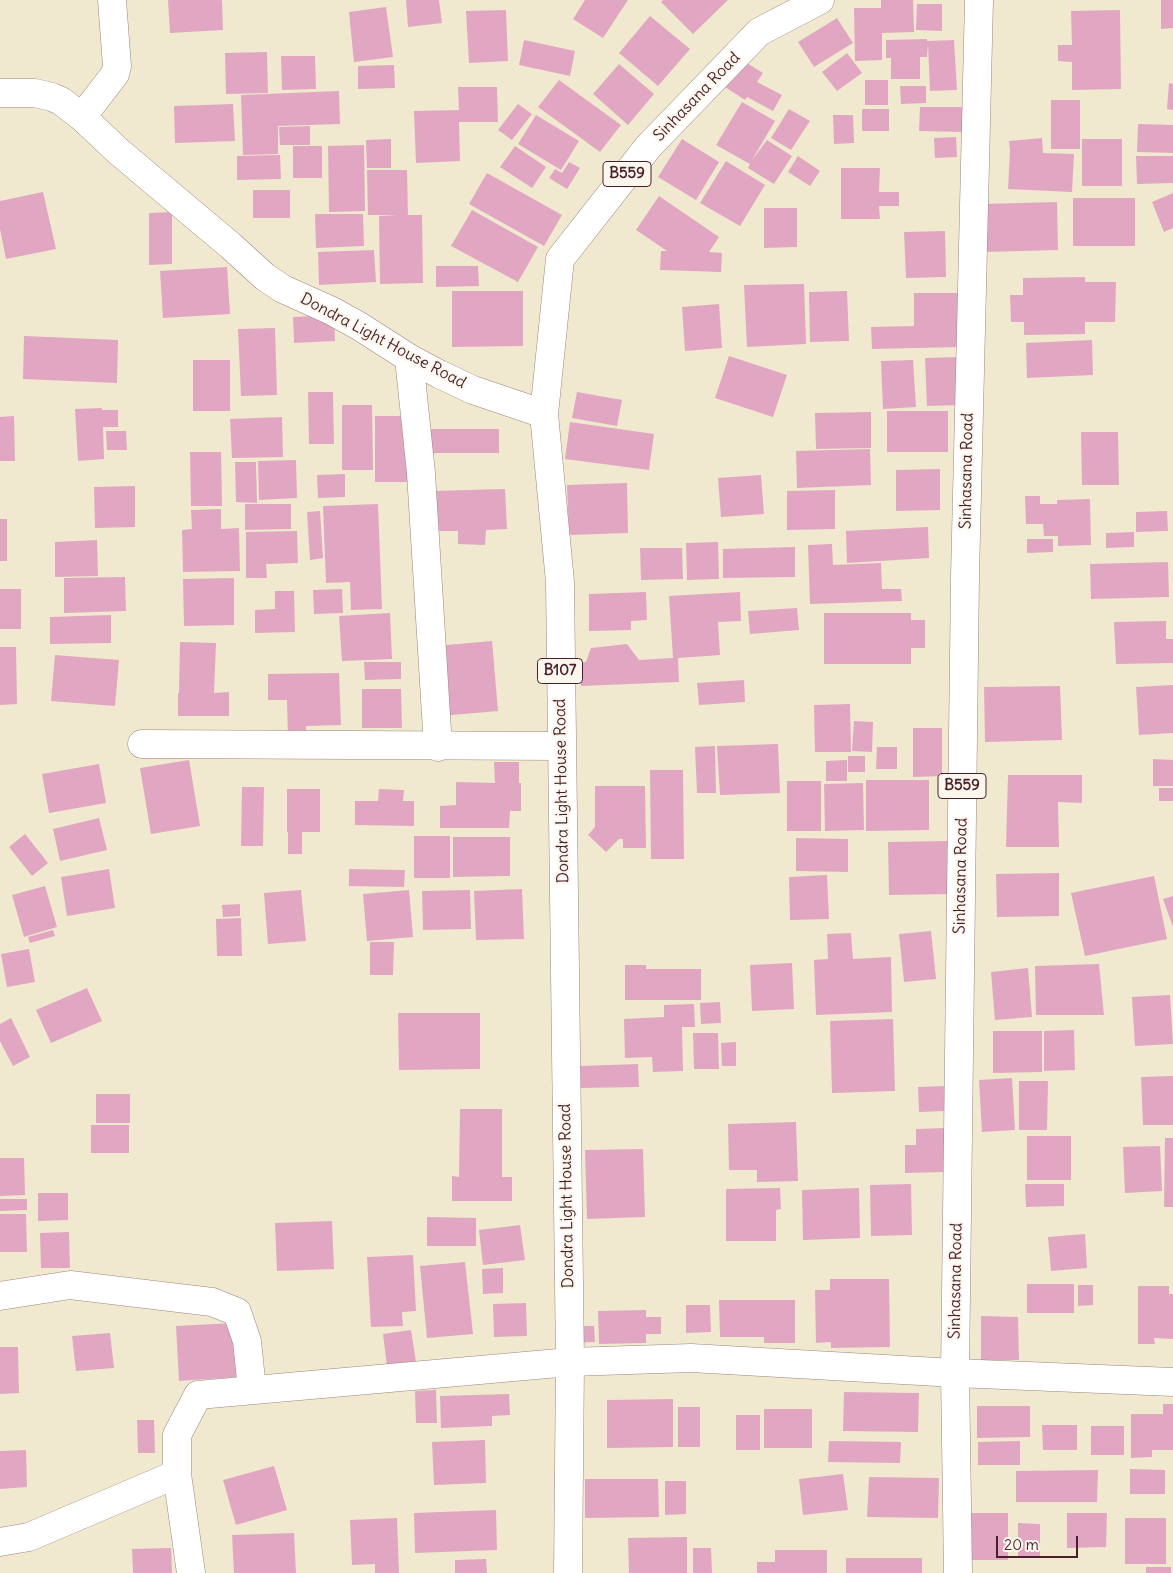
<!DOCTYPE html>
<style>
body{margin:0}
#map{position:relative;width:1173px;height:1573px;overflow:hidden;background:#f1e9cf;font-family:Delius,sans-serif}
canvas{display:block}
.scale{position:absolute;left:996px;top:1536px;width:82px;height:22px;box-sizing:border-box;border:2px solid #4a1f2b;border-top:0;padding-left:6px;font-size:15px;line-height:18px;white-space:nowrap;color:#4a1f2b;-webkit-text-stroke:4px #fbf7ec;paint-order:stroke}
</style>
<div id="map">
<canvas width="1173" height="1573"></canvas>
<div class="scale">20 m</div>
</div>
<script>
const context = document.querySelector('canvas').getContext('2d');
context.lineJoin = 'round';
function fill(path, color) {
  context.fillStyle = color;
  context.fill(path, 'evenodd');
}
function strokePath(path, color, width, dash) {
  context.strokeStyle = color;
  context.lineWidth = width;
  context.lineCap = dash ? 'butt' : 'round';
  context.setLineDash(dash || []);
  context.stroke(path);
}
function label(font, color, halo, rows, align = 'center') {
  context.font = font + ' Delius,sans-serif';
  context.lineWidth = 4.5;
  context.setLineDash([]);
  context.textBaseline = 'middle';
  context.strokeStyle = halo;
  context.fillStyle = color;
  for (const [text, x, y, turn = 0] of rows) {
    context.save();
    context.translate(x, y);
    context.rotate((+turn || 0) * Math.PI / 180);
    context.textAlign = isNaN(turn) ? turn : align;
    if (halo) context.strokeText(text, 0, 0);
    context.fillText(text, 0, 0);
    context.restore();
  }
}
const building = new Path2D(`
 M168,0H222L223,30L170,33Z
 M406,0H439L442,23L408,27Z
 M585,0H628L603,38L573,19Z
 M663,0H728L693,34L661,2Z
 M881,0H913L914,32L882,33V60L855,61L854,8H881Z
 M1161,0H1173V28L1161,29Z
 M917,4H942V31L916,30Z
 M386,7L393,57L354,62L349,12Z
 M506,10L508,61L469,63L466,11Z
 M1120,10L1121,89L1072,90V62L1058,61V45H1072L1071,11Z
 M650,16L690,49L658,86L619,53Z
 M837,18L853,43L814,67L798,42Z
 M927,39V41L954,40L957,90L930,91L928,44L927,57H920V79H891V58H886V40Z
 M524,40L575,51L570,76L519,65Z
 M267,52L268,93L226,94L225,53Z
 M847,53L862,73L837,91L822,72Z
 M281,56H315L316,89L282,90Z
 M742,60L763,73L757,82L782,95L773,111L747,97L745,100L725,87Z
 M619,64L654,94L628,125L593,94Z
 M394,65L395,88L358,89V66Z
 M559,80L621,125L600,152L538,107Z
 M865,80H888V105H865Z
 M1169,83L1173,84V110L1167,109Z
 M900,86H926V103L901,104Z
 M458,87H497L498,122H459L460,161L416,163L414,111L459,110Z
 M339,91L340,124L278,126V154L243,155L241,95Z
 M1051,100H1080V149H1051Z
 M742,102L775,121L752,160L767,140L792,156L774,184L748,168L750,164L716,145Z
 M233,104L235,141L175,143L174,106Z
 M518,104L532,114L512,140L498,130Z
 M920,107H963V132L919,131Z
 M789,109L810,121L791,150L771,138Z
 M862,109H889V131H862Z
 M536,115L579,141L561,170L518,144Z
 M833,115H853L854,143L834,144Z
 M1138,124L1173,125V153L1137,152Z
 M310,126V145H280L279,127Z
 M956,137L957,157L935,158L934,138Z
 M1042,138L1043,153L1074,154L1072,192L1008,189L1010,151L1009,141Z
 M391,139V168H367L366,140Z
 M682,139L719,162L696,200L658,177Z
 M1082,139H1122V186H1082Z
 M364,145L365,211L329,212L328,146Z
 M293,146H322V178H293Z
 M515,146L546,167L532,188L500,167Z
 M280,155L281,179L237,180V156Z
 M798,156L820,171L810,186L788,172Z
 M1136,156H1173V183L1137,184Z
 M726,161L765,185L740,226L700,203Z
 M569,162L580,168L567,189L549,178L555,169L562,173Z
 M841,168H880L879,192H899V206H879L880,219H841Z
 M367,170H407L408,215H422L423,283L380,284L379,216L399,215H368Z
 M487,173L562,215L544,246L469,204Z
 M253,190H290V218H253Z
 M43,192L56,249L6,259L0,229V201Z
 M1173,193V228L1164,232L1152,202Z
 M659,196L719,237L709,252L722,253L721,272L660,270L661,251H667L636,230Z
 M1073,198H1135V246H1073Z
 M1057,202L1058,250L984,252L983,204Z
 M764,208H797V247L764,248Z
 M472,210L538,247L518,282L451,246Z
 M172,212V264L149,265V213Z
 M315,214H363L364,246L316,248Z
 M945,231L946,277L906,278L904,232Z
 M374,250L376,282L319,285L318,252Z
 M436,266H478L479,286L436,287Z
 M227,267L230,314L163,318L160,271Z
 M1085,277V282H1116L1115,322H1085V334L1024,335V322H1011L1010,295H1023V278Z
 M804,284L806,344L747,347L744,285Z
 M452,291H523V346L452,347Z
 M847,291L849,341L810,342L809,292Z
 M914,293H959L960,347L872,349L871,327L914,326Z
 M719,304L722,348L685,351L682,307Z
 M334,315L335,341L294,343L293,317Z
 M275,328L277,395L241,396L238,329Z
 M24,336L118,340L117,383L23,379Z
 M1092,340L1093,375L1027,378L1026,343Z
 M729,356L787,375L773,417L715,398Z
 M961,357L962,405L927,406L925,358Z
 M193,360H230V411H193Z
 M913,360L916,407L883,409L881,361Z
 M308,392H333L334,444H309Z
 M577,392L622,400L617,426L572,418Z
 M342,405H372L373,470H342Z
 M102,408V410H118V427H103L104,459L78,461L75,409Z
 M887,411H948V452H887Z
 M871,412V448L816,449L815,413Z
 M14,416L15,461H0V417Z
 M375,416H409V482H375Z
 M282,417L283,457L232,458L230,419Z
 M570,422L654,434L649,470L565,459Z
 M423,429H499V453H424Z
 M106,431H126L127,450H107Z
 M1081,432H1118L1119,485H1082Z
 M870,449L871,485L797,488L796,451Z
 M190,452H221L222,506H191Z
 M296,460L297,498L259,500L258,461Z
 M235,462H256L257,503L236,502Z
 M940,469V510L896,511V470Z
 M345,474V497L318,498L317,475Z
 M761,475L764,514L721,517L718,478Z
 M627,483L628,533L569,535L567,485Z
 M135,486V527L95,528L94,487Z
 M505,489L507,529L486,530L485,545L458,544V531H434L433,491Z
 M835,490V529L787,530V491Z
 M1025,496H1040V504H1057V500L1090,499L1091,545L1058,546V536H1044L1043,524H1026Z
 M245,504H291V529L245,530Z
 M378,504L382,609L351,610L350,582L326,583L323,506Z
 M221,509V529L239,528L240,571L183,572L182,530L192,529L191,510Z
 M320,511L323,558L310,560L307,512Z
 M1167,511L1168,531L1136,532V512Z
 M0,519H7V561H0Z
 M928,527L929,558L847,563L846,531Z
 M297,531L298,563L266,564L267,578H246V532Z
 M1134,532V547L1106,548V533Z
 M1027,539H1053V552L1027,553Z
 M97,540L98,576L55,577V542Z
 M718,542L719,579L687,580L686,543Z
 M832,544L833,565L881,563L882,589H901L902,601L810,604L808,545Z
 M795,547V577L723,578V549Z
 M640,548H682L683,579L641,580Z
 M1168,562L1169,597L1091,599L1090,564Z
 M125,577L126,611L64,613V578Z
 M234,578V625L184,626L183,579Z
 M0,589H21V629H0Z
 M342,589L343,613L314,614L313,590Z
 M275,591H294L295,632L255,633V610L275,609Z
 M646,592L647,620L631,621V630L589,631V594Z
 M740,592L741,621L718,622L720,655L678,658L679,682L581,686V662H586L591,648L627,644L639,660L673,658L669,596Z
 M797,608L799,630L750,634L748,611Z
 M390,613L392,659L342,661L339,616Z
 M824,613H911V620H925V648H911V664H824Z
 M111,615V643L50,644V617Z
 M1166,621V639H1173V663L1116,664L1114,622Z
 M492,641L498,711L441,716L435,646Z
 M180,642L216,643L214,693L229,692V716H178V693H179Z
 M0,647H16L17,704L0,705Z
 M55,655L119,660L115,706L51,701Z
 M364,662H401V679L365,680Z
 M339,673L341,725L306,726V739H288L287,700H268V674Z
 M744,680L745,702L699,705L697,683Z
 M1173,685V733L1139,735L1136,687Z
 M1060,686L1062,740L985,742L984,687Z
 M362,689H401L402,728H362Z
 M850,704L851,752H815L814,705Z
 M854,721L873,722L872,752L852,751Z
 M913,728H942V776L913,777Z
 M778,744L780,793L720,795L717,746Z
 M715,746L716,793H697L695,747Z
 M877,747H897V769H876Z
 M848,756H865V772H848Z
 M1153,759L1173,760V786H1153Z
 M189,760L200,826L151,834L140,768Z
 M847,760V781H826V761Z
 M494,762H519V783H521V811H510L509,828H440V806L456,805V782L495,783Z
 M99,764L106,803L49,813L42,774Z
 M650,770H683L684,859H651Z
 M1008,775H1082V803L1058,802L1059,847H1006Z
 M866,780H929V830L866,831Z
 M787,781H821V831H787Z
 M863,783L864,830L825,831L824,784Z
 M595,786H645L646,848H623V839H619L606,852L588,835L595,827Z
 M242,787H264L263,846H241Z
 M1159,788H1173V801H1159Z
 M287,789H320V832H302V854H288V832H287Z
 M379,789L404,790L403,801H414V826L355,825V801H378Z
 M99,818L107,850L60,861L53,829Z
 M25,834L48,863L32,876L9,847Z
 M414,836H450V878H414Z
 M453,837H510V876L453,877Z
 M796,838L848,839V872L796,871Z
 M950,841V894L889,895L888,842Z
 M109,869L115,908L67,916L61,877Z
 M349,869L405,870L404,887L349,886Z
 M1059,873V916L997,917L996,874Z
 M827,875L829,919L790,920L789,877Z
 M1154,876L1167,939L1085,956L1071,893Z
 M45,886L57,927L24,937L12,895Z
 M522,889L524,939L476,940L474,891Z
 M301,890L306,941L268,944L264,893Z
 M409,890L413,937L367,941L363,894Z
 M470,890L471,929L423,930L422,891Z
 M1173,896V927L1163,899Z
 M240,904V916L223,917L222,905Z
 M241,918L242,956H217L216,919Z
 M53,930L55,936L30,943L28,937Z
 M931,931L936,979L904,982L899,934Z
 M851,933L853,959L891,957L892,1012L816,1015L814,960L828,959L827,934Z
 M370,942H394L393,975H370Z
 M29,949L35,982L7,987L1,954Z
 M792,963L794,1009L752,1011L750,965Z
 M1099,964L1104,1015H1036L1035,966Z
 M625,965H646V969H701V1000H625Z
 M1028,968L1032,1017L995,1020L991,972Z
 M87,988L102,1021L51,1043L36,1010Z
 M1170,995L1173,1044L1135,1046L1132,997Z
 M720,1002L721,1023L701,1024L700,1003Z
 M694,1004L695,1027H682L683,1071L653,1072L652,1057L625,1058L624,1019L664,1017V1005Z
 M398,1013H480V1069L399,1070Z
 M11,1018L30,1057L13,1066L0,1041V1024Z
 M893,1019L895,1091L832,1093L830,1021Z
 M1074,1030L1075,1070L1044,1071V1031Z
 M993,1031H1042V1072L993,1073Z
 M693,1033H718L719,1069H694Z
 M736,1042V1066H722L721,1043Z
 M638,1064L639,1087L581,1088L580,1066Z
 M1173,1076V1125H1143L1141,1077Z
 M1012,1078L1015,1130L982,1132L979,1080Z
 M1019,1081H1048L1047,1130H1019Z
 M945,1086L946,1111L919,1112L918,1087Z
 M96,1094H130V1123H96Z
 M460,1109H502V1177H512V1201H452V1176L459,1177Z
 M796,1122L798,1181L757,1182V1170H729L728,1124Z
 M91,1125H129V1153H91Z
 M946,1128V1172L905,1173V1145H916V1129Z
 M1027,1136H1071V1180H1027Z
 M1165,1138H1173V1207H1164Z
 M1160,1146L1162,1191L1125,1193L1123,1147Z
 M643,1149L645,1217L587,1219L585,1150Z
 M0,1158H24L25,1195L0,1196Z
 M911,1184L912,1235L871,1236L870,1185Z
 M1025,1184H1064V1206L1026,1207Z
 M780,1188L781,1209L776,1210V1241H726V1189Z
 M859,1188L860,1238L803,1240L802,1190Z
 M38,1193H68V1220L38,1221Z
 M0,1199H27V1210L0,1211Z
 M0,1214H26L27,1252H0Z
 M427,1217L476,1218V1246H427Z
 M332,1221L334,1269L277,1271L275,1223Z
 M520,1225L525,1260L483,1265L479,1230Z
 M69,1232L70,1268H41L40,1233Z
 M1085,1234L1087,1268L1051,1271L1048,1237Z
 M413,1255L416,1311L402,1312L403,1326L371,1327L367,1257Z
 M465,1262L473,1334L427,1338L420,1266Z
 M503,1268V1293L483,1294L482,1269Z
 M830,1279H889L890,1347L831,1348V1342L816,1343L815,1290H830Z
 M1027,1284H1074V1313H1027Z
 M1078,1285H1093V1305L1078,1306Z
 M1138,1286H1169V1294H1173V1339L1154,1338L1155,1344H1138Z
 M719,1300H795V1343H764V1337H720Z
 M526,1303L527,1336L494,1337L493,1304Z
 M686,1305H710L711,1332L686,1333Z
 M646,1310V1317H661V1334H646V1343L599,1344L598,1311Z
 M981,1316L1018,1317L1019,1360H981Z
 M235,1323L238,1377L179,1381L176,1326Z
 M573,1326H594L595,1342L573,1343Z
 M411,1330L416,1362L387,1366L383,1334Z
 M110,1333L114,1368L76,1371L72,1336Z
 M0,1347H18L19,1393L0,1394Z
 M436,1390L437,1423H416L415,1391Z
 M844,1392L919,1393L918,1432L843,1431Z
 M509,1394L510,1415L492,1416V1426L441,1428L440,1396Z
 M673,1399V1447L607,1448V1400Z
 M1163,1404H1173V1450H1152V1457L1131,1458V1414H1163Z
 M977,1406H1030V1437L977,1438Z
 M678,1407H700V1447H678Z
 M764,1409H812V1448H764Z
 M736,1415H760V1450H736Z
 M137,1420H154L155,1453H138Z
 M1042,1425H1077V1450H1043Z
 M1091,1426H1124V1455H1091Z
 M485,1440L486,1483L434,1485L432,1442Z
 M829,1441L901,1442L900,1463L828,1462Z
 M1020,1441V1465H978V1442Z
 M26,1450L27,1487L0,1489V1451Z
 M274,1466L287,1510L236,1525L223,1480Z
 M1130,1469L1165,1470V1494H1130Z
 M1098,1470L1097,1502H1016V1471Z
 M843,1474L848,1510L803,1515L799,1479Z
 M869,1477L939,1478L938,1518L867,1517Z
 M585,1479H658L659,1517L585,1518Z
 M665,1481H686V1514L665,1515Z
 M496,1510L497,1550L415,1553L414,1513Z
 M969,1513H1008V1560H969Z
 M1067,1513H1107L1106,1547L1067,1548Z
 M397,1518L399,1573H375V1564L352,1565L350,1520Z
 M1125,1518H1166V1564H1125Z
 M1018,1523L1040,1524V1557H1018Z
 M294,1533L296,1573H234L232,1535Z
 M687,1537V1573H629L628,1538Z
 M171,1548L172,1573H133L132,1549Z
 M693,1548H711L712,1573H693Z
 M775,1550H827V1573H757V1562H775Z
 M846,1558H922V1573H846Z
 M486,1559L487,1573H455V1560Z
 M1146,1567H1171V1573H1146Z`);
const minor = new Path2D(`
 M82,117L115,74L117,66L112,0
 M409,358L421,473L438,747
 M142,744L561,746
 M0,1296L70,1285L212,1302L237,1312L247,1341L252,1390
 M0,1542L29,1537L177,1474
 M191,1573L177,1474V1435L198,1395L570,1362L691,1358L955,1373L1173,1382`);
const major = new Path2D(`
 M0,93H35L52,97L61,101L82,117L118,151L231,246L265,277L283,289L332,311L359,326L409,358L439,374L473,390L544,414L560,582L570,1362L568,1573
 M544,414L560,259L648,147L759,32L820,0
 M958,1573L955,1373L965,577L979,0`);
const shields = [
 [627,174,48],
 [560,671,45],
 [962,786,48]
];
const shieldNames = [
 ["B559",627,174],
 ["B107",560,671],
 ["B559",962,786]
];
const streetNames = [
 ["Sinhasana Road",697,97,-46],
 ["Dondra Light House Road",383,341,28],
 ["Sinhasana Road",967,471,-89],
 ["Dondra Light House Road",562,791,-91],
 ["Sinhasana Road",961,876,-89],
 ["Dondra Light House Road",567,1196,-91],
 ["Sinhasana Road",956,1281,-89]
];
fill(building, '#e1a7c2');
strokePath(minor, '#9e847d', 29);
strokePath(major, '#9e847d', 29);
strokePath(minor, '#fff', 28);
strokePath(major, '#fff', 28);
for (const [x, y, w] of shields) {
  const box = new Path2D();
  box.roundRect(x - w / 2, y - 12.5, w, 25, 4);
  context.fillStyle = '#fbf7ec';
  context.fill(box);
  strokePath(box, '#4a1f2b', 1);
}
label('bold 15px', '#4a1f2b', null, shieldNames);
label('16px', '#4a1f2b', '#fbf7ec', streetNames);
</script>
